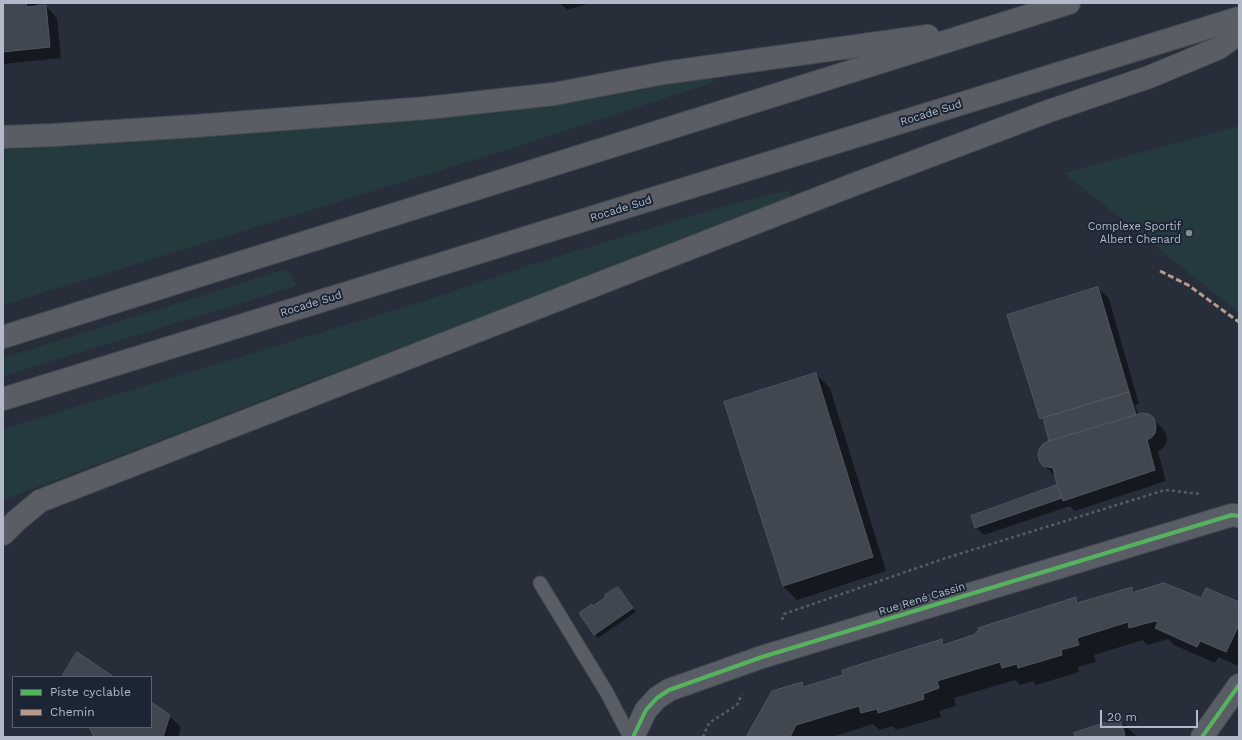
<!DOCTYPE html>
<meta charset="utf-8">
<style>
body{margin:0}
#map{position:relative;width:1242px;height:740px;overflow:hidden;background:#282e39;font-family:"Work Sans",sans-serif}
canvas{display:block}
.frame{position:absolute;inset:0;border:4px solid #b2baca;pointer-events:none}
.legend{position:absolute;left:12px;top:676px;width:140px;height:52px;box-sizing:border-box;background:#1b2533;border:1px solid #57616f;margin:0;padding:5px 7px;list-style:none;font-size:12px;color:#b2baca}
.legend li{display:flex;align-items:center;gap:8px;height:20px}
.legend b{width:20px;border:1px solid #57616f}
.scale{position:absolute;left:1100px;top:710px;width:98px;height:18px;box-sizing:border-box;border:2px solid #b2baca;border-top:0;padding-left:5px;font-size:12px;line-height:14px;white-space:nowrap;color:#b2baca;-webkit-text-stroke:3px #1b2533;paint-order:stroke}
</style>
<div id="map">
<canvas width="1242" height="740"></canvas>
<div class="frame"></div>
<ul class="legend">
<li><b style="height:5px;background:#56b35d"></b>Piste cyclable</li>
<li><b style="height:5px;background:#b69a8f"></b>Chemin</li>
</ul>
<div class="scale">20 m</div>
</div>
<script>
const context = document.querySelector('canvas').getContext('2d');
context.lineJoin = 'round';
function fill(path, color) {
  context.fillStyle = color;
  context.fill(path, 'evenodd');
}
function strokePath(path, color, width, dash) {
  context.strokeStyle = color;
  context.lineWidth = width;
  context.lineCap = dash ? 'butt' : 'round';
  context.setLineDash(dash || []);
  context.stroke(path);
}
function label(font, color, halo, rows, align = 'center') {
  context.font = font + ' "Work Sans",sans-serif';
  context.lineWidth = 4;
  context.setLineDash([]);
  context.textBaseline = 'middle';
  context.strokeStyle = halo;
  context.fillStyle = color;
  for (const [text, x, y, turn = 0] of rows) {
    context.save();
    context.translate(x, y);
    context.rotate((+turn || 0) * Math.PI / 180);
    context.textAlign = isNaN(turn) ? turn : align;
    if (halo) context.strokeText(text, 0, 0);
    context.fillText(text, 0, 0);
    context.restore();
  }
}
const green = new Path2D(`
 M713,76L714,82L506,150L3,305V150L149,139L379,124L487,113L611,96Z
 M1239,126V313L1064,173Z
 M788,191L791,197L631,258L430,337L280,393L187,430L3,500V429L418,303L533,264L619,238L701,213L774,193Z
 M287,269L297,286L3,376V358Z`);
const shadow = new Path2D(`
 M3,3H36L37,7L46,6L57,18L61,58L3,64Z
 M560,3H591L567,10Z
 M1098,288L1109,299L1139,404L1135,405L1138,415H1149L1165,431L1167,438L1166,444L1163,448L1158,451L1166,481L1075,511L1070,506L984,535L976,527L1058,485L1056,477L1044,465L1051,441L1046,424L1041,419Z
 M816,374L830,388L886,571L797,600L783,586L725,403Z
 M618,588L636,612L598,638L595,634Z
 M1132,588L1136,592L1239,603V666L1218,657L1215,663L1174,645L1168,639L1147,645L1143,640L1094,655L1096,662L1078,667L1079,672L1036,685L1033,681L1020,685L1015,680L954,698L956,706L939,711L941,717L896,730L893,726L879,730L873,724L832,737H747L801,684L805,688L844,676L942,640L946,645L1076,599L1080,603Z
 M151,703L169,716L181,727L178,737H95L90,727H151Z
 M1119,719L1137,737H1076Z`);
const building = new Path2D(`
 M3,3H26L27,7L46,5L50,47L3,52Z
 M1098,287L1129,392L1040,419L1007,315Z
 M816,373L873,557L783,586L724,402Z
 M1129,392L1136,415L1049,441L1043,418Z
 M1142,413L1149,414L1154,418L1156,426L1155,433L1152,437L1147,440L1155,470L1063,501L1057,485L1053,468L1043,466L1040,462L1038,455L1039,449L1043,444L1049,441Z
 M1057,485L1062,498L975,528L971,516Z
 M1164,583L1201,598L1206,588L1239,602V625L1226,652L1200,641L1197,647L1155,628L1158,622L1155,621L1129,628L1128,622L1077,638L1079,645L1061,650L1062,655L1018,668L1017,664L1002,668L1000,662L937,681L939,688L923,694L924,699L878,713L877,709L861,713L859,706L796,725L790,737H746L772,691L802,682L803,687L843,675L842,670L942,639L943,645L976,634V632L979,631L978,628L1076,597L1077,603L1132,587L1133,592Z
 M618,587L633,608L594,635L579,613L592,604L593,606L606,597L605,595Z
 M77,652L114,677H64L63,675Z
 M151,702L170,715L163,737H94L89,727H151Z
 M1120,718L1125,735L1119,737H1075L1074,733Z`);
const path = new Path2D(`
 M782,620L784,614L943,559L1165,490L1200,494
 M703,737L709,723L737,705L742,694`);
const service = new Path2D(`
 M540,583L607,693L630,737`);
const minor = new Path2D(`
 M633,737L646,710L657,698L669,690L762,657L1232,515L1239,516
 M1202,737L1239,685`);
const trunk = new Path2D(`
 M3,137L54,135L195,126L427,108L554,94L664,73L928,36
 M3,337L1069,3
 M3,399L1239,18
 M3,534L16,521L40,501L850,186L1049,111L1149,77L1219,48L1239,33`);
const quiet = new Path2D(`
 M1160,271L1188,285L1239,322`);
const cycleway = new Path2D(`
 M633,737L646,710L657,698L669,690L762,657L1232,515L1239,516
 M1202,737L1239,685`);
const markers = [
 [1189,233,4,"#828997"]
];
const streetNames = [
 ["Rocade Sud",931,113,-17],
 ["Rocade Sud",621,209,-17],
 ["Rocade Sud",311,304,-17],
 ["Rue René Cassin",922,599,-17]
];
const poiNames = [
 ["Complexe Sportif",1181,227],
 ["Albert Chenard",1181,240]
];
fill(green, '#253a3f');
fill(shadow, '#0007');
fill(building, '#414750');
strokePath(building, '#505660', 1);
strokePath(service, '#454951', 15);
strokePath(minor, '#454951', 24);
strokePath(trunk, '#454a53', 24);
strokePath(path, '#565c64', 2.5, [3, 3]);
strokePath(service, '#595e66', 13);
strokePath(minor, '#595e66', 22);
strokePath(trunk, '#5a5e64', 22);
strokePath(quiet, '#b69a8f', 3, [6, 3]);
strokePath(cycleway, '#56b35d', 4);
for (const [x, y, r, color] of markers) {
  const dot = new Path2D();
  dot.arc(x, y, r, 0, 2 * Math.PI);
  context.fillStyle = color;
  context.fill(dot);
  strokePath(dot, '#1b2533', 1.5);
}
label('11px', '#b2baca', '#1b2533', streetNames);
label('11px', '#b2baca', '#1b2533', poiNames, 'right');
</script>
